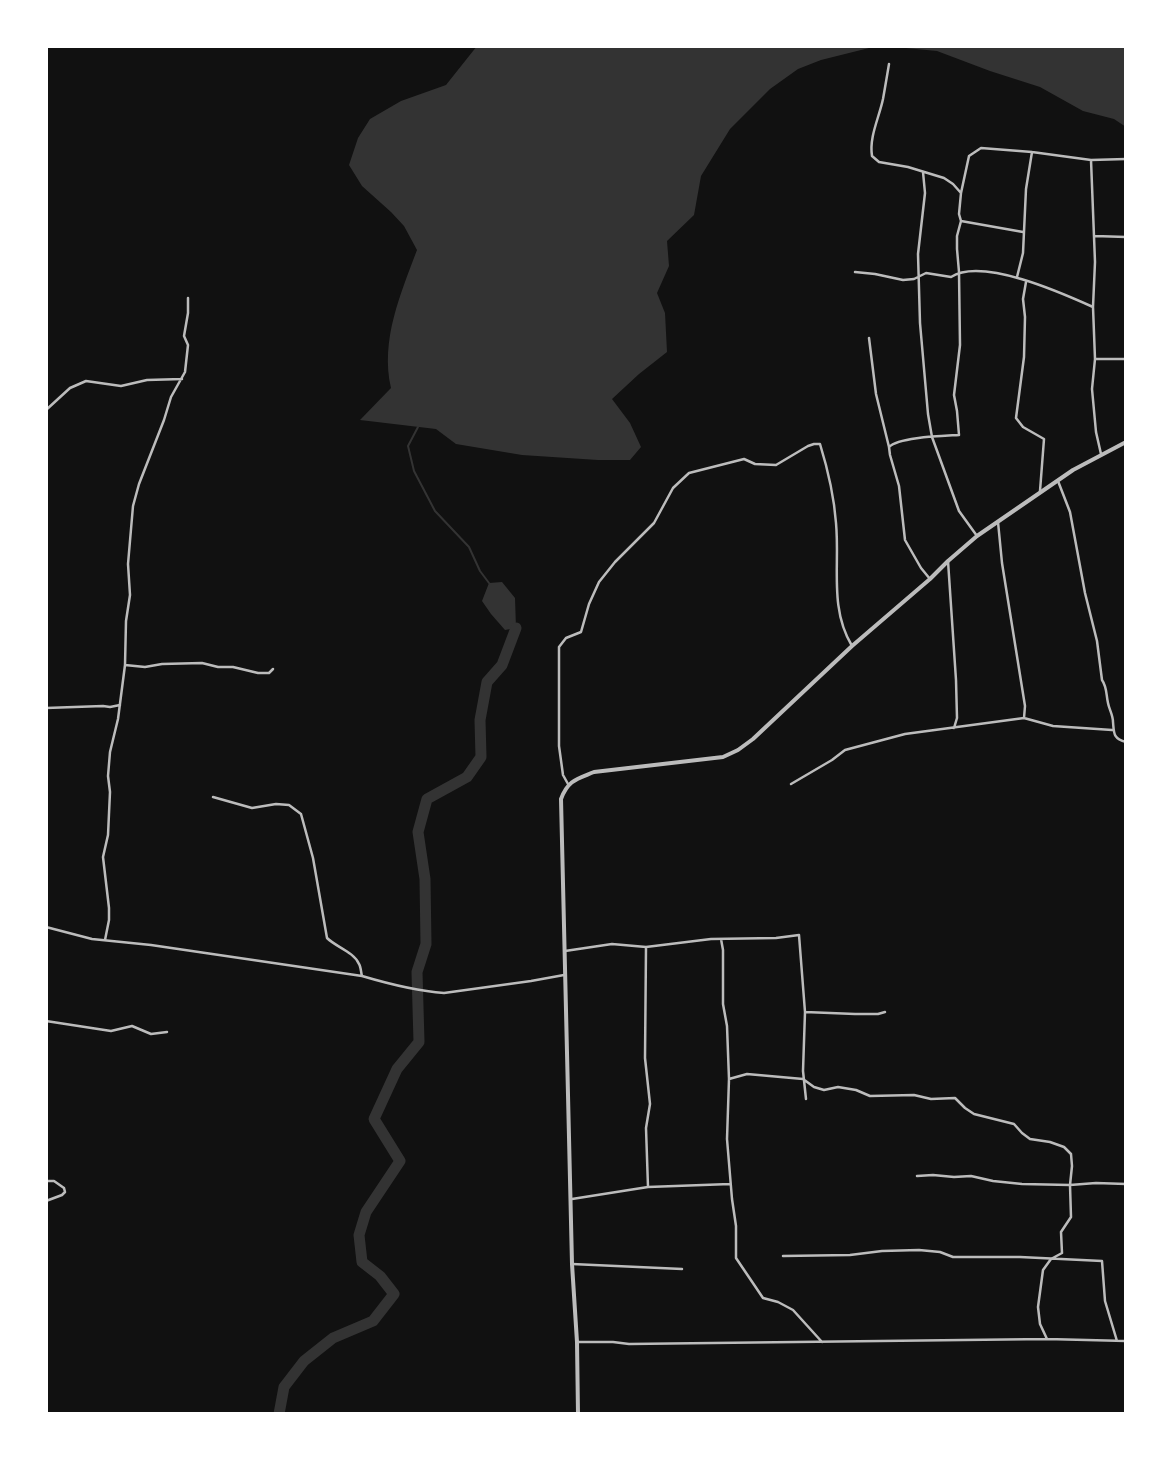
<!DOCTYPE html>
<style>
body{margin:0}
#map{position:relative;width:1172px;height:1460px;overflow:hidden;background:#111;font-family:Rubik,sans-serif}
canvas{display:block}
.frame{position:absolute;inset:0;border:48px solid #fff;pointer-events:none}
</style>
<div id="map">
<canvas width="1172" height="1460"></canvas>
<div class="frame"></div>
</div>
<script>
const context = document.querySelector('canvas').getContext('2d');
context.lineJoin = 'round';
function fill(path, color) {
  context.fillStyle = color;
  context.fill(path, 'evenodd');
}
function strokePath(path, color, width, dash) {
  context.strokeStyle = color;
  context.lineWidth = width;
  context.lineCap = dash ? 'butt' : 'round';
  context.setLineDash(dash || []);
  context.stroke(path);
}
const water = new Path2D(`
 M477,46H877L821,60L798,69L770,89L730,129L701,176L694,215L667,241L669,266L657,293L665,313L667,352L639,374L612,399L630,423L641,447L630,460H598L522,455L456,444L436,429L360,420L391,388C380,340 401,293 417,250L404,226L391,212L362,186L349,165L358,138L370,119L401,101L446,85Z
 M885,46H1126V127L1114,119L1083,111L1040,87L990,71L937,51Z
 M502,582L515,598L516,628L505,630L491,614L482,601L489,583Z`);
const stream = new Path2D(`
 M418,427L408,446L414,471L435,511L469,547L480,571L489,583`);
const river = new Path2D(`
 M279,1414L284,1387L304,1361L333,1338L373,1321L394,1294L380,1276L362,1262L359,1235L366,1212L400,1161L374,1119L397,1069L419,1042L417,972L426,944L425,879L418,832L427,799L467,777L481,757L480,720L487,682L502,665L516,628`);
const minor = new Path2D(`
 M889,64C887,76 885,88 883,99C879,118 869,137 872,156L879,162L908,167L944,178L953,184L961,193
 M1091,160L1095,262L1093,307L1095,359L1092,389L1096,432L1101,454
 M923,172L925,193L918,254L920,323L928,414L932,437L959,511L977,536
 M961,221L1023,232
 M1095,236L1126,237
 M855,272L875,274L903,280L914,279L926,273L951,277C982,257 1062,293 1093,307
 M1017,277L1023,253L1026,189L1032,152
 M1026,282L1023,299L1025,317L1024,357L1016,418L1023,427L1044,439L1040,491
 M869,338L876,394L889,447L890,455L899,486L905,540L921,568L930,579
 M1095,359H1126
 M46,410L70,388L86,381L121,386L147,380L182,379
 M889,447C899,437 943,436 959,435L957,411L954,395L960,345L959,272L957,249V236L961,221L959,214L961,193L969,156L981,148L1032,152L1091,160L1126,159
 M1058,481L1070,512L1085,593L1097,641L1102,680C1107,687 1106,694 1108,703C1109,709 1113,715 1113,722C1114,733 1113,739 1126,742
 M998,522L1002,563L1025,706L1024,718
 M948,561L956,680L957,718L954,728
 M125,665L145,667L162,664L202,663L218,667H233L258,673H269L273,669
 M46,708L103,706L110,707L120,705
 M568,784L563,775L559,746V647L566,638L581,632L589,604L599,582L615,562L654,523L673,488L689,473L744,459L755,464L776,465L808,446L814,444H820C828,470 834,496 836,523C840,565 829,608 852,646
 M791,784L832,760L845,750L905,734L1024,718L1053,726L1112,730
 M213,797L252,808L276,804L289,805L301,814L313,858L327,938C336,947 354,952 359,964C361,967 361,973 362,976
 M46,927L92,939L151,945L362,976C389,984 416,991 444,993L531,981L564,975
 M721,939L723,950V1004L727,1026L729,1079L727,1139L732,1199L736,1226V1258L763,1298L778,1302L793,1310L822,1342
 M105,940L109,920V908L103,857L108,835L110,792L108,776L110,752L118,719L125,665L126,621L130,595L128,564L133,506L139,484L164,420L171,397L185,372L188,345L184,336L188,313V298
 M646,947L645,1058L650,1104L646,1128L648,1187
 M565,951L612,944L646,947L711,939L776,938L799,935L805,1012L803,1071L806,1099
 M805,1012L855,1014H878L885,1012
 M46,1021L111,1031L132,1026L151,1034L167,1032
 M729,1079L747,1074L803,1079L814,1087L824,1090L838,1087L856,1090L870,1096L914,1095L931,1099L955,1098L965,1108L974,1114L1014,1124L1022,1133L1030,1139L1050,1142L1064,1147L1071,1154L1072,1166L1070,1185L1071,1217L1061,1232L1062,1253L1051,1259L1043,1270L1038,1307L1040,1324L1047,1339
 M917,1176L933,1175L954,1177L971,1176L993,1181L1022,1184L1070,1185L1096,1183L1126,1184
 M46,1181H54L64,1188L65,1192L62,1195L46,1201
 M572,1199L648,1187L730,1184
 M783,1256L850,1255L882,1251L919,1250L940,1252L953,1257H1020L1102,1261L1105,1301L1117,1341
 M572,1264L682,1269
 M577,1342H613L629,1344L1047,1339L1126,1341`);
const tertiary = new Path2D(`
 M578,1414L577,1342L572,1264L561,799C568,780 577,779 594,772L723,757L738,750L753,739L852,646L930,579L948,561L977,536L1073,470L1126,442`);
fill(water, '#333');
strokePath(stream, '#333', 2);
strokePath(river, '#333', 11);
strokePath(minor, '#bcbcbc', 2.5);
strokePath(tertiary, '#bcbcbc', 4);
</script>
